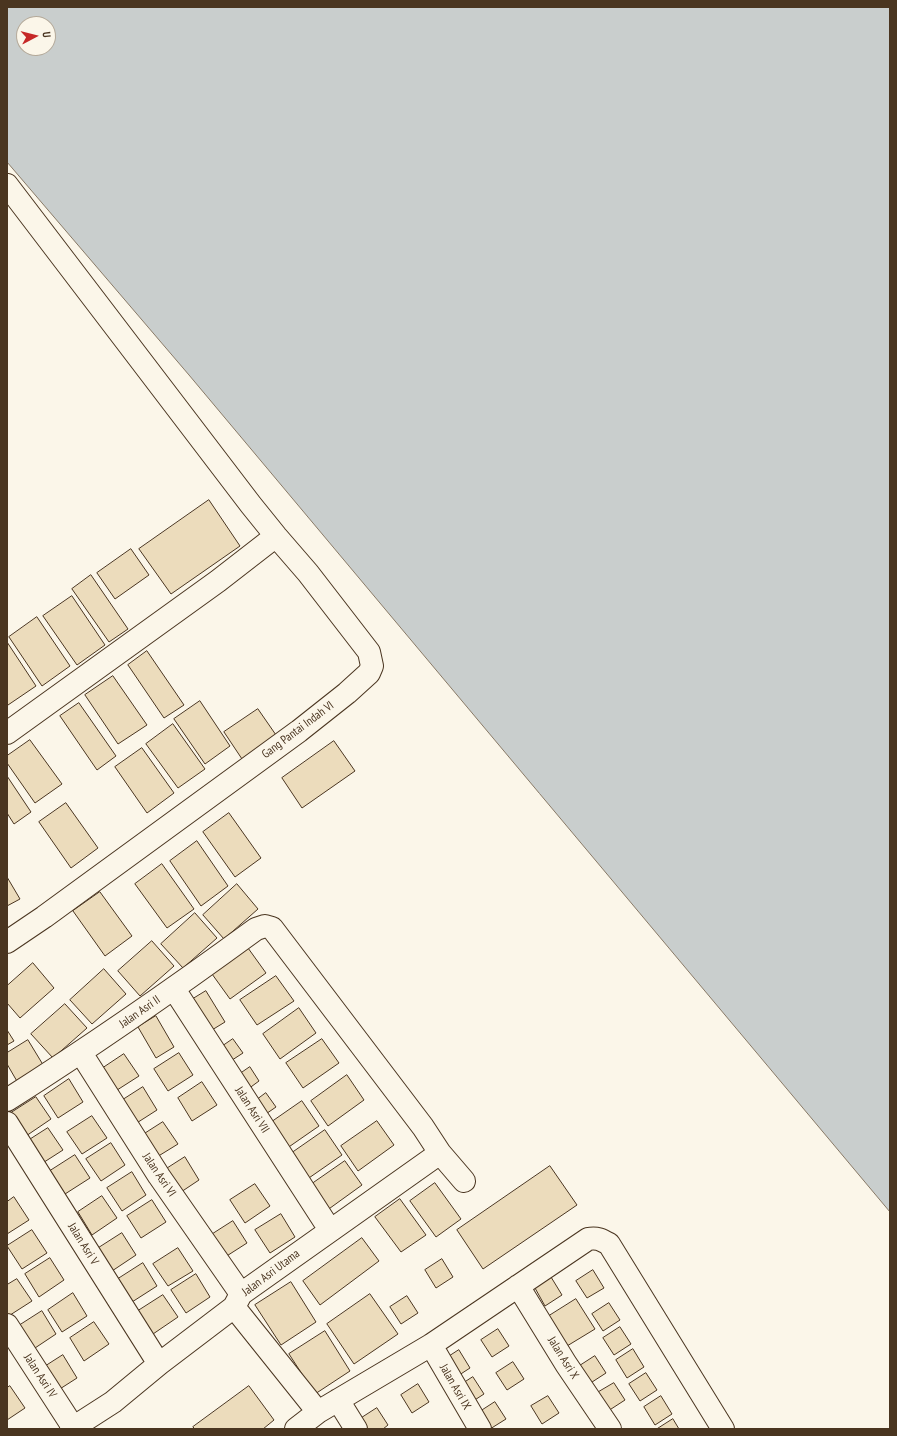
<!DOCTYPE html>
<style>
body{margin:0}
#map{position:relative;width:897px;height:1436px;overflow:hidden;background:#fbf6e9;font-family:"PT Sans Narrow",sans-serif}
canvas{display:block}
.frame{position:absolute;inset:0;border:8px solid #4a3520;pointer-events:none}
.north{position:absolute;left:16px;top:16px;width:40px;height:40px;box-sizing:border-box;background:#fbf6e9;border:1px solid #b4a999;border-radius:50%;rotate:83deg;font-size:11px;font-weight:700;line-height:16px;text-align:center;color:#4a3520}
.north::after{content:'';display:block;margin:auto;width:14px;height:18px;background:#c62828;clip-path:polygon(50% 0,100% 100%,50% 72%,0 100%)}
</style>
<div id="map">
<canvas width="897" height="1436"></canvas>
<div class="frame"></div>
<div class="north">U</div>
</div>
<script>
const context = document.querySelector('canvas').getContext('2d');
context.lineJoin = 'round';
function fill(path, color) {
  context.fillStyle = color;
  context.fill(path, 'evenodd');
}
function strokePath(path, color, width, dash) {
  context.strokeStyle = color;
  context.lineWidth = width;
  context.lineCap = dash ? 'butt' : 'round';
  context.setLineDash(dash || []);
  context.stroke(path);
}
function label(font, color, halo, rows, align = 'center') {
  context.font = font + ' "PT Sans Narrow",sans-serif';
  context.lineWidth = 3;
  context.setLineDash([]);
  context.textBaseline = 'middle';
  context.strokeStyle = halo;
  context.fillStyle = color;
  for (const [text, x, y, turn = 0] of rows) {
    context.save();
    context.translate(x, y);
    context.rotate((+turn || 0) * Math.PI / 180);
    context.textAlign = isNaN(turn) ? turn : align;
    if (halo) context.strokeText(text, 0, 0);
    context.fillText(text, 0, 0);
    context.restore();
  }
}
const water = new Path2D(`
 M7,7H890V1212L189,375L7,162ZM24,24H48V48H24Z`);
const building = new Path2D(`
 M209,500L240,546L171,594L139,549Z
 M131,549L149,575L115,599L97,573Z
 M91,575L128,629L109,642L72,589Z
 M72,596L105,645L77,665L43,616Z
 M37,617L70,666L42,686L9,637Z
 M7,642L36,686L8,705L7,704Z
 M147,651L184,705L164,718L128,665Z
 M113,676L147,725L118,744L85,695Z
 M200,701L230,746L205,764L174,719Z
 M79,703L116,756L97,770L60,716Z
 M258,709L276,735L242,759L224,732Z
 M173,724L205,769L178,788L146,744Z
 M30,740L62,784L35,803L7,763V756Z
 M334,741L355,771L302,808L282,778Z
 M142,748L174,793L147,813L115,767Z
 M7,776L31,812L14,824L7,813Z
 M66,803L98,848L71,868L39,822Z
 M229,813L261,858L235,877L203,832Z
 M197,841L228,886L201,906L170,861Z
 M162,864L194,909L167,928L135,884Z
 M7,877L20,899L7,906Z
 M237,884L258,909L224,939L203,915Z
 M100,892L132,936L105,956L73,911Z
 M195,913L217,938L183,968L161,944Z
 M152,941L174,966L140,996L118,971Z
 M248,948L266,973L230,999L212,974Z
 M33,963L54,988L20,1018L7,1003V986Z
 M104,969L126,994L92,1024L70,1000Z
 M276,976L294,1001L257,1025L240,1000Z
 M206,991L225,1022L207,1033L188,1002Z
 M65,1004L87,1028L53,1058L31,1034Z
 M299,1008L316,1033L280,1059L263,1034Z
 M156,1016L174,1047L156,1058L138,1027Z
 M7,1030L14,1041L7,1045Z
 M233,1039L243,1053L226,1064L217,1050Z
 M322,1039L339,1063L303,1088L286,1063Z
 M28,1040L45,1068L18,1083L7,1064V1053Z
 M179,1053L193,1075L168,1091L154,1069Z
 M124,1054L139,1076L114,1092L100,1070Z
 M250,1067L259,1081L244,1092L234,1078Z
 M347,1075L364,1100L328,1126L311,1101Z
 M69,1079L83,1102L58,1118L44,1096Z
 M202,1082L217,1105L192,1121L178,1098Z
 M143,1087L157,1110L132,1126L118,1103Z
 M266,1093L276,1107L260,1118L250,1105Z
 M36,1097L51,1119L26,1136L11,1113Z
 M302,1101L319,1126L283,1151L266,1126Z
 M92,1116L107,1138L82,1154L67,1132Z
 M377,1121L394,1145L358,1171L341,1146Z
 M163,1122L178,1144L152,1160L138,1138Z
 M48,1128L63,1150L38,1166L23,1144Z
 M325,1130L342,1155L306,1180L289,1155Z
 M111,1143L125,1165L101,1181L86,1159Z
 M75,1155L90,1178L65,1194L50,1171Z
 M185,1157L199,1180L175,1196L160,1173Z
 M345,1161L362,1185L326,1211L309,1186Z
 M550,1166L577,1205L483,1269L457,1230Z
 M132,1172L146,1195L122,1211L107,1188Z
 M435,1183L461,1219L436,1237L410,1201Z
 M255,1184L270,1206L245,1223L230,1200Z
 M102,1196L117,1218L92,1235L78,1212Z
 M14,1197L29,1220L7,1234V1202Z
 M400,1199L426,1235L401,1252L375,1217Z
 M152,1200L166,1222L141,1238L127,1216Z
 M281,1214L295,1237L270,1253L255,1230Z
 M233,1221L247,1243L222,1259L208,1237Z
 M32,1230L47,1253L22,1269L7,1246Z
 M122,1233L136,1255L112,1271L97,1249Z
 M362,1238L379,1261L320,1305L303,1281Z
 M178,1248L193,1271L168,1286L153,1264Z
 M50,1258L64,1280L39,1297L25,1274Z
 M442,1259L453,1277L436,1288L425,1270Z
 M143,1263L157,1286L132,1302L118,1279Z
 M593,1270L604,1288L587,1298L576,1281Z
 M196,1274L210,1297L186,1313L171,1290Z
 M551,1277L562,1295L545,1306L535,1288Z
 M17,1279L32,1301L7,1317V1285Z
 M291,1282L316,1322L281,1345L255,1305Z
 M73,1293L87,1316L62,1332L48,1310Z
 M370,1294L398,1334L354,1364L327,1324Z
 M163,1295L178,1317L153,1334L138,1311Z
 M407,1296L418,1313L401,1324L390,1307Z
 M576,1299L595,1329L567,1346L549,1316Z
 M609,1303L620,1320L603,1331L592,1314Z
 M42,1311L56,1334L32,1350L17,1327Z
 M94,1322L109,1344L84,1361L70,1338Z
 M620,1327L631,1344L614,1355L603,1338Z
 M498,1329L509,1346L492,1357L481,1340Z
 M325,1331L350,1371L315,1394L289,1354Z
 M633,1349L644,1367L627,1378L616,1360Z
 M459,1350L470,1368L453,1379L442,1361Z
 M63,1355L77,1378L52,1394L38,1371Z
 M595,1356L606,1373L589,1384L578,1367Z
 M513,1362L524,1379L507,1390L496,1373Z
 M646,1373L657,1390L640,1401L629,1384Z
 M473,1377L484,1394L467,1405L456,1388Z
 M614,1383L625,1400L608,1411L597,1393Z
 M418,1384L429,1402L412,1413L401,1395Z
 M10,1386L25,1408L7,1420V1388Z
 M249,1386L274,1420L263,1429H195L193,1427Z
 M548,1396L559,1413L542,1424L531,1406Z
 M661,1396L672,1414L655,1425L644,1407Z
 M495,1402L506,1419L490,1429L478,1413Z
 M377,1408L388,1425L383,1429H367L360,1419Z
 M673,1419L679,1429H657Z`);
const minor = new Path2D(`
 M7,185L251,505L276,536L308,573L369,652L372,666L369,673L347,693L299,731L44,917L7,942
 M7,733L218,581L276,536
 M174,989L330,1230
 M81,1053L159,1176L241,1294
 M7,1100C92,1046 174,989 256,929L265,926L272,928L423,1127L440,1153L464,1181
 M7,1123L159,1364
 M518,1286L566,1364L610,1429
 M234,1307L318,1412
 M7,1325L73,1427
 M431,1345L480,1429
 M338,1400L356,1429
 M71,1429L113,1402L159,1364L234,1307L241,1294L440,1153
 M296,1429L318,1412L431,1345L588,1239C597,1237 602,1240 609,1244L723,1429`);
const streetNames = [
 ["Gang Pantai Indah VI",298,730,-37],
 ["Jalan Asri II",140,1012,-35],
 ["Jalan Asri VII",252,1110,57],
 ["Jalan Asri VI",159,1175,56],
 ["Jalan Asri V",83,1244,58],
 ["Jalan Asri Utama",271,1273,-37],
 ["Jalan Asri X",563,1358,58],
 ["Jalan Asri IV",40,1376,57],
 ["Jalan Asri IX",455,1387,60]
];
fill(water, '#c9cecd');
strokePath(water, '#887966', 1);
fill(building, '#ecdcbc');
strokePath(building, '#4a3520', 1);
strokePath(minor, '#4a3520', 24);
strokePath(minor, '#fbf6e9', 22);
label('12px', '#4a3520', '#fbf6e9', streetNames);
</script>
